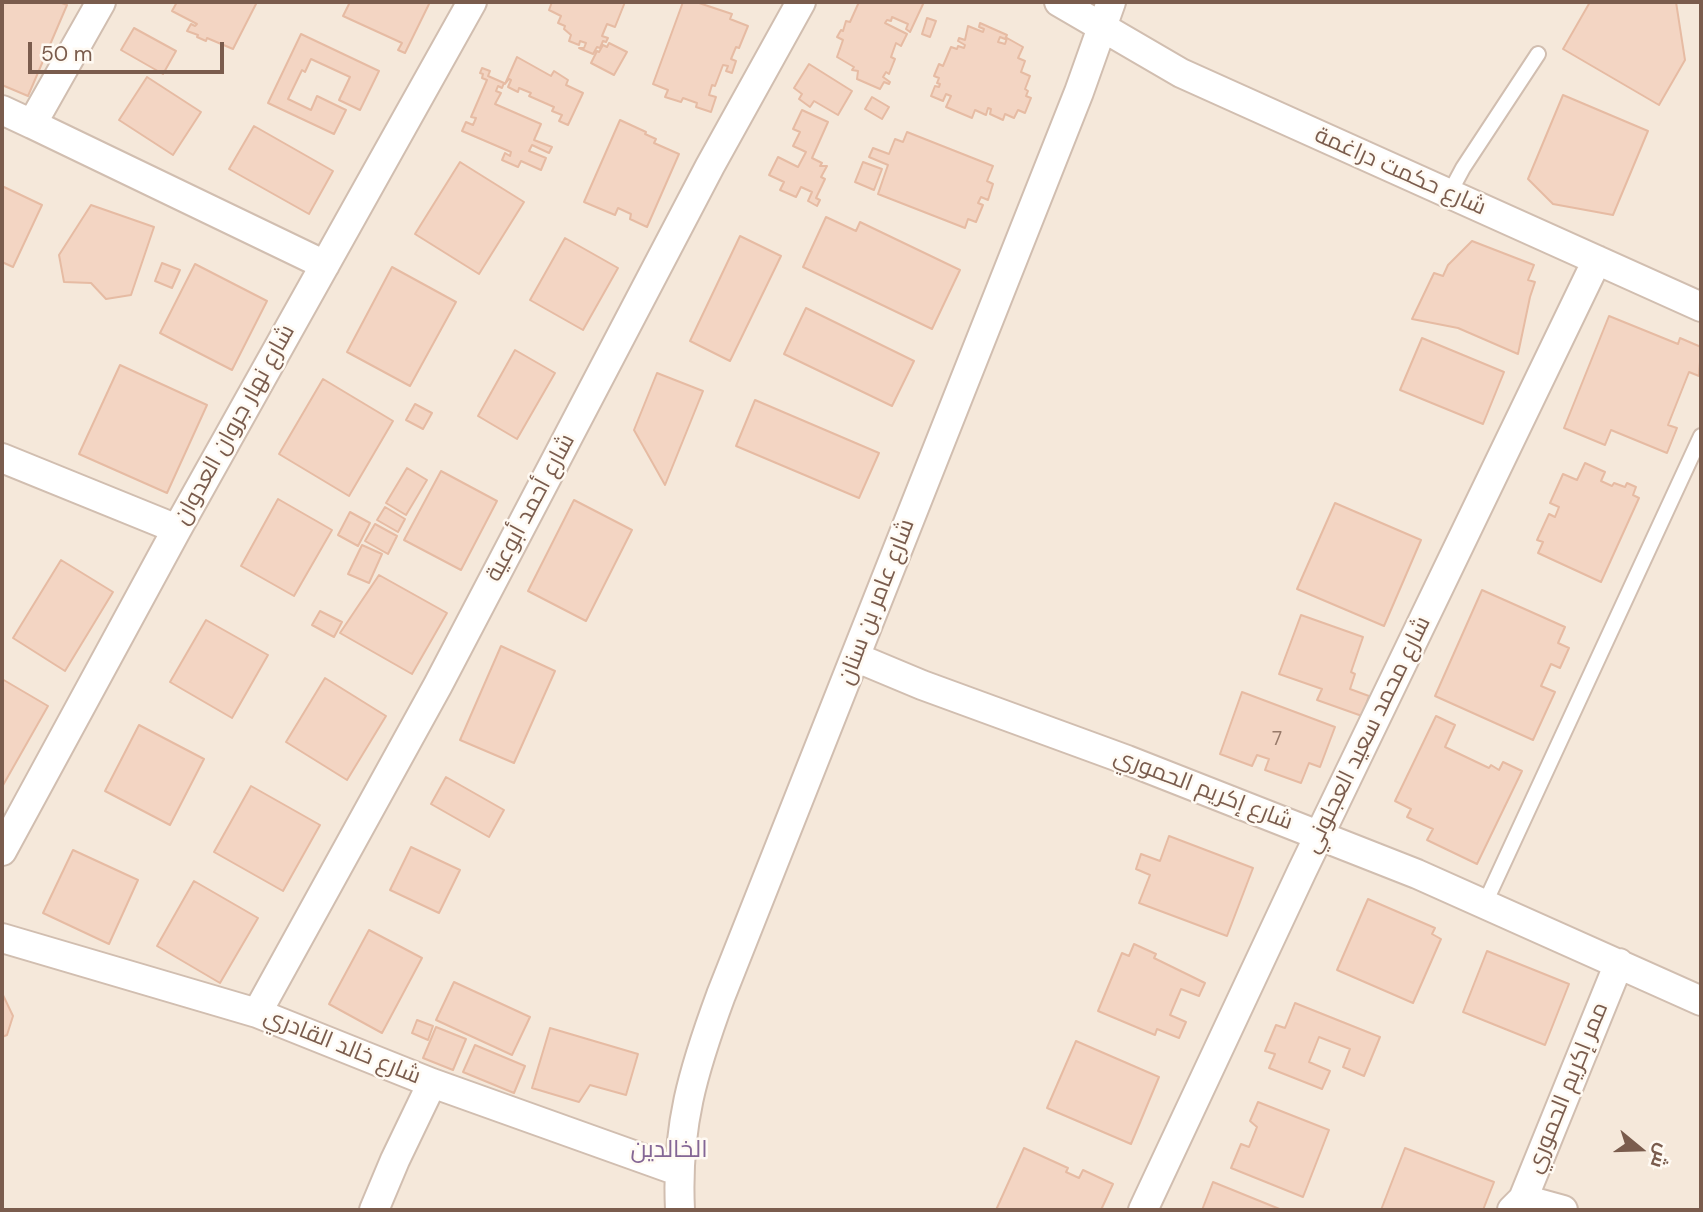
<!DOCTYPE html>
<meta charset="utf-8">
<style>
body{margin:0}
#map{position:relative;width:1703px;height:1212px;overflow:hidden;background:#fdf6ec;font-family:"DM Sans",Cairo,sans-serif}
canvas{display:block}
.frame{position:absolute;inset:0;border:4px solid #7a5c4d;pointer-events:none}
.north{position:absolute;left:1605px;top:1114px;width:70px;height:70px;-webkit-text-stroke:5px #fffaf3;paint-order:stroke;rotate:109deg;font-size:19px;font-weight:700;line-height:28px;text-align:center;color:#7a5c4d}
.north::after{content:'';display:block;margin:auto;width:24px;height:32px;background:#7a5c4d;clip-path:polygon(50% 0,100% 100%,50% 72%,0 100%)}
.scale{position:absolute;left:28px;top:42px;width:196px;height:32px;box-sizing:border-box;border:4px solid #7a5c4d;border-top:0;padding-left:9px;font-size:21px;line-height:24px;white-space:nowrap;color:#7a5c4d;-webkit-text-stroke:5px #fffaf3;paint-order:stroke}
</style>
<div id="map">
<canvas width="1703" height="1212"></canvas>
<div class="frame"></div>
<div class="north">ش</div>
<div class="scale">50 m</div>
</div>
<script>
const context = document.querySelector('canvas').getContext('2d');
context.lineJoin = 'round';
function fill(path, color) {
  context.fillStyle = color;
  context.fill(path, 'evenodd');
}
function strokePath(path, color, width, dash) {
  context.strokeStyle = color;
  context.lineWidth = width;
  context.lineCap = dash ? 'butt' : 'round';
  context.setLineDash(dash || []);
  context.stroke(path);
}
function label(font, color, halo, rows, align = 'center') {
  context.font = font + ' "DM Sans",Cairo,sans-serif';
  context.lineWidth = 5;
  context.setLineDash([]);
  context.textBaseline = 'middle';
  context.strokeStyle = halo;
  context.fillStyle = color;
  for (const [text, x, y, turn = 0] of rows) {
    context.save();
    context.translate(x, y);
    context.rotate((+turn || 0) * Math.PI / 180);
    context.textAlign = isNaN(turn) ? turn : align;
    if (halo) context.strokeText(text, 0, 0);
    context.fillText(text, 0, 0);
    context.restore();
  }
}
const residential = new Path2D(`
 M2,2H1701V1210H2Z`);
const building = new Path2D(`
 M3,2H59L67,5L28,96L2,85Z
 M177,2H257L233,49L207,38L206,41L197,37L198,35L187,31L191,24L195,26L197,24L172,11Z
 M350,2H430L405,53L398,50L402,43L343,16Z
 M552,2H625L615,27L607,24L602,36L608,38L606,42L603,41L600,48L597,47L593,54L579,48H584L586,43L580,41L579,45L569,41L571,35L564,29L565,26L558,23L561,16L549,10Z
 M683,2H696L732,14L730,19L748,26L739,48L736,47L731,59L736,61L732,73L726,71L728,66L723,65L715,86L712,85L709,95L716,97L711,112L696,107L697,103L683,98L681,102L665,97L668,90L653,84Z
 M859,2H924L910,32L906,29L908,24L892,17L891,21L887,20L885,23L907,34L901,46L896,43L891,57L895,59L889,74L886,72L883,77L890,82L889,84L884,82L880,89L857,79L858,71L852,70L854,67L837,57L843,40L837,37L841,30L843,31L846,21L850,22Z
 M1590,2H1676L1685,60L1659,105L1563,49Z
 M927,18L936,21L930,37L922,34Z
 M980,23L1007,35L1005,39L1000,37L998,42L1005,44L1007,38L1023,47L1018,58L1025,61L1021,72L1030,76L1025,89L1028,91L1026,96L1031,98L1025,113L1018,110L1014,118L1005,114L1003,120L990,114L991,109L988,108L986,115L975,110L972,118L946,107L951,96L946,94L943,101L931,96L935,86L939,87L940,84L937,83L939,78L934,76L939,64L943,66L951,47L957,49L958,46L964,48L965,45L958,41L959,38L965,40L968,26L983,32L984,29L979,27Z
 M134,28L176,51L163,74L121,50Z
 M301,34L379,71L360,110L339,100L350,77L311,59L305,72L302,70L288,99L311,110L317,96L346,110L334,134L268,103Z
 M609,43L627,52L614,75L591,63L597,51L599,52L603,45L607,47Z
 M517,57L551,76L554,71L568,80L566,85L583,93L568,125L559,121L562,115L552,111L554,107L529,96L531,93L519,88L518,92L508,87L511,80L509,79L505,84Z
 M809,64L852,91L838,115L814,101L810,107L799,99L802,94L794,88Z
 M482,68L490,71L488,76L504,83L502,88L498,86L496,91L501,93L495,104L541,124L534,140L552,147L549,153L532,145L529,151L546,158L541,170L521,161L518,167L502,160L505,153L510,156L511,152L462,131L466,122L473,125L476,118L471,117L487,80L482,78L483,74L480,73Z
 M147,77L201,112L173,155L119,120Z
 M1563,95L1648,131L1613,215L1553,204L1528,179Z
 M872,97L889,107L882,119L865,109Z
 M802,110L828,122L812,158L822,163L820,166H827L821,177L825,179L816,198L820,200L817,206L808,201L812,192L801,187L796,197L780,190L784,182L769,175L778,157L798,167L806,152L793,146L800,132L793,129Z
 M620,120L646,132L645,134L656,139L654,143L679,154L647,227L630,219L631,214L618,208L615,215L584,202Z
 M254,126L333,171L309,214L229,169Z
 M907,132L993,166L987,181L993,184L988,200L981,197L978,203L983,205L976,222L968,219L965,228L878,194L888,165L869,157L873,148L889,154L895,139L903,142Z
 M460,162L524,202L479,274L415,234Z
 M863,162L882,169L874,190L855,182Z
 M2,186L42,205L13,267L2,262Z
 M91,205L154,227L131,295L106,299L91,283L64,282L59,255Z
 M826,217L856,231L860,222L960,270L932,329L803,267Z
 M740,236L781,256L730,361L690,341Z
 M565,238L618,268L583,330L530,300Z
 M1472,241L1534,265L1528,280L1535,282L1530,297L1518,354L1458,328L1412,319L1434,273L1443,276L1448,265Z
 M162,263L180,270L172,288L155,281Z
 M195,264L267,301L232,370L160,333Z
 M392,267L456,302L410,386L347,352Z
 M806,308L914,361L892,406L784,354Z
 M1609,316L1678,344L1680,338L1701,347L1699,376L1689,372L1668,425L1677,428L1667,453L1611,430L1605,445L1564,428Z
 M1422,338L1504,372L1483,424L1400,390Z
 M515,350L555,373L517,439L478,416Z
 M120,365L207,405L167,493L79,454Z
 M657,373L703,391L665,485L634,430Z
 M323,379L393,421L349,496L279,454Z
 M755,400L879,453L859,498L736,446Z
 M415,404L432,413L423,429L406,420Z
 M1585,463L1605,472L1601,481L1612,486L1614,483L1625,487L1627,483L1636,487L1633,495L1639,498L1601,582L1538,553L1543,542L1537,540L1549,514L1555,517L1559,507L1550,503L1563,474L1577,480Z
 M407,468L427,480L406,515L386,503Z
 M441,471L497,501L461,570L404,540Z
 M278,499L332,530L294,596L241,566Z
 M574,500L632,530L586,621L528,591Z
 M1335,503L1421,540L1384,626L1297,589Z
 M385,507L405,519L398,532L377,520Z
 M350,512L370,523L358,546L338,535Z
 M375,524L397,536L388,554L365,541Z
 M362,545L382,554L369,583L348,574Z
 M61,560L113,592L65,671L13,638Z
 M379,575L447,613L412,674L340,633Z
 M1482,590L1565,627L1558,643L1569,648L1560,668L1551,664L1541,686L1555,692L1533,740L1435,696Z
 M320,611L342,622L334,637L312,625Z
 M1301,615L1363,637L1351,672L1355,674L1350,689L1369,696L1362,716L1317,700L1322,689L1279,674Z
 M206,620L268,655L232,718L170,682Z
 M501,646L555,671L514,763L460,740Z
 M325,678L386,716L347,780L286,742Z
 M2,679L48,706L2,787Z
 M1242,692L1335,727L1320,767L1309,763L1301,783L1265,770L1269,759L1257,755L1252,766L1220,754Z
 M1436,716L1455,725L1445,747L1489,768L1491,765L1499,770L1503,762L1522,771L1477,864L1427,840L1433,829L1407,817L1411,809L1395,801Z
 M139,725L204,759L170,825L105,791Z
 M446,777L504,810L489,837L431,804Z
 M251,786L320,825L283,891L214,852Z
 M1169,836L1253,868L1227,936L1139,903L1150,875L1136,869L1141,854L1160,861Z
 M411,847L460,870L439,913L390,890Z
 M73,850L138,880L109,944L43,913Z
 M194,881L258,918L220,983L157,946Z
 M1368,899L1435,928L1432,934L1441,939L1413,1003L1337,970Z
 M369,930L422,958L382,1033L329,1004Z
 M1134,944L1156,954L1154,958L1205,983L1199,996L1181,989L1170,1015L1186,1022L1179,1038L1157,1029L1155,1035L1098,1011L1122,953L1129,956Z
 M1487,951L1569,984L1545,1045L1463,1012Z
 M454,982L530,1017L512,1055L436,1020Z
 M2,993L13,1016L7,1035L2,1037Z
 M1295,1003L1380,1037L1364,1076L1343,1067L1350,1049L1319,1037L1309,1062L1330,1071L1322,1089L1269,1068L1275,1054L1265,1051L1276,1025L1285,1028Z
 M417,1020L433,1026L428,1040L412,1033Z
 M436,1027L466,1039L453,1070L423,1058Z
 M550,1028L638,1054L626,1095L590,1085L579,1102L532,1088Z
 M1076,1041L1159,1077L1131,1144L1047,1108Z
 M475,1045L525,1066L514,1093L463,1072Z
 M1258,1102L1329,1130L1303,1197L1231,1168L1241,1144L1249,1147L1257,1127L1250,1121Z
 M1024,1148L1068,1168L1066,1172L1079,1178L1083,1170L1113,1184L1101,1210H996Z
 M1405,1148L1494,1182L1483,1210H1381Z
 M1213,1182L1282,1210H1202Z`);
const service = new Path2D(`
 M1449,194L1463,168L1538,54
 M1485,903L1701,436`);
const minor = new Path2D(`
 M1059,2L1181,73L1701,307
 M2,110L32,124L101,2
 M32,124L325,265
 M2,458L177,529
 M855,657L922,685L1127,760L1417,874L1701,1001
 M2,851L177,529L472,2
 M2,938L257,1013L432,1083L678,1171
 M257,1013L438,685L710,166L801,2
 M1523,1199L1563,1210
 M374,1210L395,1160L432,1083
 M680,1210C676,1127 693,1071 721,995L1079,92L1111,2
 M1143,1210L1302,871L1597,260
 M1512,1210L1523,1199L1619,963`);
const numberNames = [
 ["7",1277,740]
];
const streetNames = [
 ["شارع حكمت دراغمة",1400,172,24],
 ["شارع نهار جروان العدوان",235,425,-61],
 ["شارع أحمد أبوعية",531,508,-62],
 ["شارع عامر بن سنان",877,602,-69],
 ["شارع محمد سعيد العجلوني",1368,735,-64],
 ["شارع إكريم الحموري",1203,790,21],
 ["شارع خالد القادري",342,1047,22],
 ["ممر إكريم الحموري",1568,1088,-68]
];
const neighbourhoodNames = [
 ["الخالدين",669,1151]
];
fill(residential, '#f5e8da');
fill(building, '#f3d5c3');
strokePath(building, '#e6bba3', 2);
strokePath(service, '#d1beb0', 18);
strokePath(minor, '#d1beb0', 32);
strokePath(service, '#fff', 14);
strokePath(minor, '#fff', 28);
label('19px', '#987a6a', null, numberNames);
label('23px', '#7a5c4d', '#fffaf3', streetNames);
label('24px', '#846695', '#fffaf3', neighbourhoodNames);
</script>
